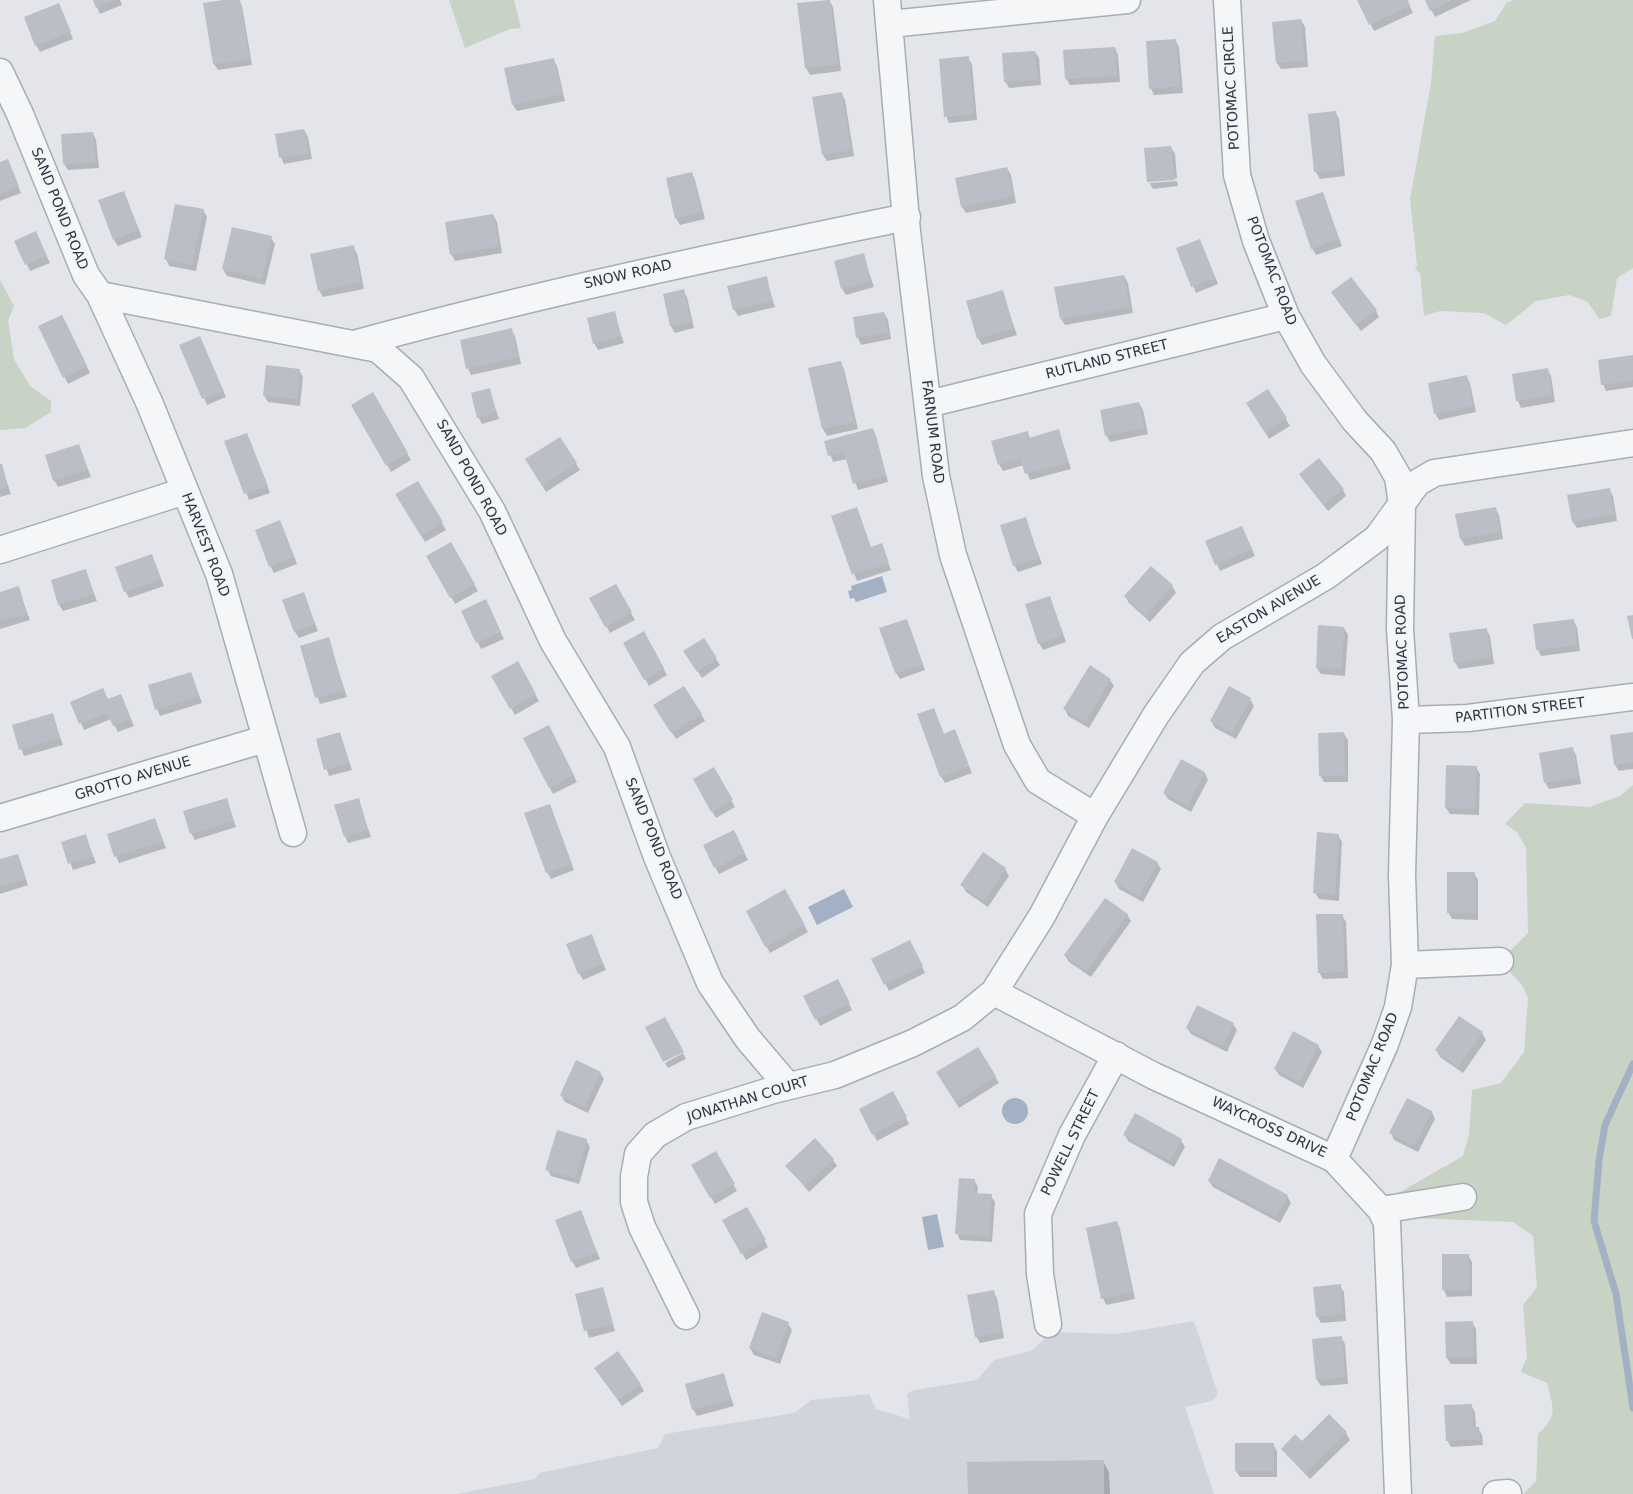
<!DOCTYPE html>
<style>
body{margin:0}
canvas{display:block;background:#e3e5ea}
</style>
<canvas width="1633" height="1494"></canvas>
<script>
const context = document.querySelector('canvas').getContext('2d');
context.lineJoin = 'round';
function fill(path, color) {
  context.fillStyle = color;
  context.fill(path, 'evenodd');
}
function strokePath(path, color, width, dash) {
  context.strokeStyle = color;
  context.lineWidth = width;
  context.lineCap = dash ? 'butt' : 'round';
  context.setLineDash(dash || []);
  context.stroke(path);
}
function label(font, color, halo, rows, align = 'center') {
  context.font = font + ' "DejaVu Sans",sans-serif';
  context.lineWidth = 5;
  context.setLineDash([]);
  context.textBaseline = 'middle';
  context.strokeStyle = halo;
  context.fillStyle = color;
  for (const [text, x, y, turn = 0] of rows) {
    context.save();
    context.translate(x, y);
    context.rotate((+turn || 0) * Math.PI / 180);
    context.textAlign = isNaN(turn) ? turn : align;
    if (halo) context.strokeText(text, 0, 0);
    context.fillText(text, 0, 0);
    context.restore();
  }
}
const built = new Path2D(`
 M1194,1321L1218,1394L1212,1401L1185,1407L1214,1494H456L535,1479L539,1473L658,1448L665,1434L794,1413L811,1400L869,1394L876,1409L910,1419L907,1394L914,1390L977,1380L994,1360L1031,1351L1052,1332L1118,1334Z`);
const green = new Path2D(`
 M449,0H514L521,28L510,29L465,48Z
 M1515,0H1633V268L1617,278L1611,316L1599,319L1588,302L1569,295L1536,301L1506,325L1484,313L1440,311L1424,316L1420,273L1415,269L1417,265L1410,199L1431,83L1435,36L1462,33L1495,21L1507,2Z
 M0,280L14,306L8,321L14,359L30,386L51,401V412L25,428L0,430Z
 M1633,785V1494H1523L1536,1481L1538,1434C1559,1414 1553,1409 1547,1383L1521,1372L1527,1357L1523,1305L1537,1287L1533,1236L1513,1222L1389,1217L1381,1203L1463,1156L1469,1135L1472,1090L1501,1083L1524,1052L1528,998L1522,985L1500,961L1528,933L1526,848L1517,832L1505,824L1525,803L1589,807L1620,796Z`);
const water = new Path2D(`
 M882,576L887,592L856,602L854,598L850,599L848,591L852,590L851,586Z
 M844,889L853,907L817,925L808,907Z
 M1002 1111a13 13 0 1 1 26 0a13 13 0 1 1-26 0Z
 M937,1214L944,1247L928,1250L922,1217Z`);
const shadow = new Path2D(`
 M94,0H120L122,5L100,14Z
 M232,0H239L242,6L252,65L218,70L214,64Z
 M829,0L833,7L841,71L810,75L806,68L798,4Z
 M1359,0H1407L1413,13L1374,31Z
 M1426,0H1471L1435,17Z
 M62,11L73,39L40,52L36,45Z
 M1301,20L1305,27L1308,67L1281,69L1277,63Z
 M1175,40L1179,47L1183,93L1154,95L1151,89Z
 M1115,48L1118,55L1120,82L1070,85L1066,78Z
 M1035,52L1039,58L1041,85L1009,88L1005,81Z
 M968,58L972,64L977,120L949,123L946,116Z
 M553,59L557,66L565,101L517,111L513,105Z
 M841,93L845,100L854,156L827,161L823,155Z
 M1335,112L1339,119L1345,176L1320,179L1316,172L1309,115Z
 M304,130L308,137L312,159L284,164L281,157Z
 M93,133L96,140L99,168L68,170L64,164Z
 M1171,147L1175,154L1177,178L1150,181V183L1177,181L1178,186L1153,189L1149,182L1146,149Z
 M8,161L21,193L0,201V164Z
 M1007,168L1011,175L1016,203L966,213L962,207L956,179Z
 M692,173L695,180L705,219L680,225L676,218Z
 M123,192L142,237L118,246L114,240Z
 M1322,193L1342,246L1316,255L1312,248Z
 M203,210L207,217L196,271L169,266L166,259Z
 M493,215L497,222L502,253L455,261L451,254Z
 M271,238L275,244L265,285L227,276L223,269Z
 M39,239L50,263L30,271L16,241Z
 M353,247L357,253L364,289L323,297L319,290Z
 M1203,247L1218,284L1196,293L1177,249Z
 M863,255L874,287L846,295L842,289Z
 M1124,276L1128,283L1133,313L1065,325L1061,319Z
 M766,278L775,307L738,316L734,309Z
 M683,290L687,297L694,328L675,333L671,326L664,294Z
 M1002,292L1017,335L982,345L978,338Z
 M1336,299L1376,311L1379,317L1361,331Z
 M614,313L624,343L598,350L594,343Z
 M884,313L888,320L891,339L861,345L858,338L854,318Z
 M66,323L90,373L68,384L40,327Z
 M511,329L515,336L521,364L471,375L468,368Z
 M203,344L226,397L207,405L181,346Z
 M1633,356V387L1606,391L1603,384Z
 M840,362L844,369L858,429L827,436L823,429L809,369Z
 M1547,369L1551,376L1555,402L1521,408L1518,401L1513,375Z
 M299,370L303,377L300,406L268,402L264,395Z
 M1466,376L1470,383L1476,412L1439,420L1435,413Z
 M489,389L499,419L482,424L478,417Z
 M1268,390L1290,426L1269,439L1248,404Z
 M372,394L411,460L391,472L353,405Z
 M1139,403L1143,410L1148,434L1110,442L1106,435Z
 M873,429L876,436L888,482L858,490L847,459L833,462L826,441Z
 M1059,431L1071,469L1030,480L1024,465L1003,471L999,464L1027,432L1031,439Z
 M247,434L270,493L249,500L226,442Z
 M560,439L580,470L546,492L527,460Z
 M79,446L91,477L58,487L54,480Z
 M1,465L11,494L0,497V466Z
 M1300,475L1343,490L1346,496L1328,511Z
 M418,483L446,530L425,542L397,495Z
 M1609,489L1613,496L1617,521L1577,528L1573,522Z
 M1495,508L1499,515L1503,539L1465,546L1461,539L1457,515Z
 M856,509L871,548L881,545L891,570L857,581L833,517Z
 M1025,519L1042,564L1018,572L1014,565Z
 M1242,527L1255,556L1220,571L1217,564Z
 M283,528L297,564L274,573L270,566Z
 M450,543L478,591L455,604L428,557Z
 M152,556L164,586L129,598L125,591Z
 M1151,568L1172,586L1176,593L1150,622L1129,603L1125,596Z
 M85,570L97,601L63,611L59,605Z
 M615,585L635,620L610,633L591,598Z
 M18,588L30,620L0,629V593Z
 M303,594L318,631L299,638L295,632Z
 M1050,597L1066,642L1043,650L1039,643Z
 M489,608L504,639L481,649L463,611Z
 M906,620L925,670L900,679L896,673Z
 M1573,620L1577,627L1580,651L1541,656L1538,650Z
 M1344,628L1348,635L1345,676L1321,674L1317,668Z
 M1486,629L1490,636L1494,664L1459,669L1455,662Z
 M643,633L667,675L649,686L625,644Z
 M328,639L347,697L320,704L301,647Z
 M703,639L720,665L702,678L689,658Z
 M517,663L539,701L515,715L493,677Z
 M191,673L202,703L160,716L157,709Z
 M1110,680L1114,686L1089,728L1068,716L1065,709Z
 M1229,688L1250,699L1254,706L1236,739L1215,728L1211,721Z
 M124,702L134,726L118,732L111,719L84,730L81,723Z
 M655,705L701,714L705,721L676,739Z
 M934,710L944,735L958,738L972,773L945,783L941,776Z
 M52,714L63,745L24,756L13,726Z
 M340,733L352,770L329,776L317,740Z
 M552,733L577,782L553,794L525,739Z
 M1633,733V769L1619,771L1615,765Z
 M1344,734L1348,740V782H1324L1320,775Z
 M1572,748L1576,755L1581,784L1549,789L1545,782Z
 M1182,761L1205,773L1208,780L1191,812L1168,799L1164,793Z
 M1476,767L1480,774L1479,815L1450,814L1446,808Z
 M713,769L735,807L716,818L694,780Z
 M226,800L236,827L195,840L191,833Z
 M358,800L371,837L348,843L345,836Z
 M549,805L574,870L551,879L547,872Z
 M155,820L166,848L119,863L116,856Z
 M85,835L96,863L73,870L63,843Z
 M1338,835L1342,842L1339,901L1319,899L1315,893Z
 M737,838L748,860L719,874L704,846Z
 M18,855L28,885L0,894V860Z
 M1157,863L1161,869L1143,902L1119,889L1115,882Z
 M1005,869L1009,876L988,907L966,892L962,885Z
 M1474,873L1478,880V920L1452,919L1448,912Z
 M785,891L808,932L770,953L747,911Z
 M1127,914L1131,921L1091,977L1069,962L1065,956Z
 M1342,915L1346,922L1348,978L1323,979L1319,972Z
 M591,935L606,970L583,980L579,973Z
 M913,948L925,973L889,991L873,959Z
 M841,987L852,1010L820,1026L805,996Z
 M1233,1024L1237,1030L1227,1052L1191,1034L1187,1028Z
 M1482,1033L1486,1040L1463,1073L1440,1057L1436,1050Z
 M1318,1046L1322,1052L1303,1088L1279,1075L1275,1069Z
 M978,1048L999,1083L959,1108L938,1073Z
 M683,1053L686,1059L668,1068L665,1063Z
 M600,1073L604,1079L588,1113L565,1102L561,1095Z
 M893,1093L909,1124L877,1141L860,1109Z
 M1432,1112L1435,1119L1418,1152L1394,1140L1391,1133Z
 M1125,1135L1181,1140L1185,1147L1174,1167L1128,1141Z
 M586,1140L590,1147L579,1184L551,1176L547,1169Z
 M715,1153L737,1191L715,1204L692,1166Z
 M833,1160L837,1166L809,1192L787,1166Z
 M974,1180L978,1187L977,1195L991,1196L995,1202L992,1242L960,1240L957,1233Z
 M1209,1181L1287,1196L1291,1203L1280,1223L1213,1187Z
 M747,1208L768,1247L746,1260L724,1221Z
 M580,1212L600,1259L576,1268L572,1261Z
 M1117,1222L1120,1229L1135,1299L1106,1305L1103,1298Z
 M1468,1255L1472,1262V1296L1447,1297L1444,1290Z
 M1340,1286L1344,1292L1346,1321L1321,1323L1317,1316Z
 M603,1288L615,1331L589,1338L576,1295Z
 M993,1292L997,1298L1004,1338L980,1343L976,1336Z
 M762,1314L788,1324L792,1330L780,1364L754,1355L750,1348Z
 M1472,1322L1476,1329L1477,1364H1451L1447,1358Z
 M1341,1337L1345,1344L1348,1384L1321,1386L1317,1380Z
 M600,1375L640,1384L644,1391L622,1406Z
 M723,1375L734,1406L697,1416L693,1409Z
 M1471,1405L1475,1412L1476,1428H1478L1482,1435L1483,1445L1451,1447L1447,1440Z
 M1346,1433L1350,1440L1310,1479L1282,1449Z
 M1273,1444L1277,1451V1477H1240L1236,1471Z
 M1103,1461L1109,1472L1110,1494H969Z`);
const stream = new Path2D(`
 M1633,1064L1605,1125L1599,1160L1594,1221L1616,1294L1633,1408`);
const building = new Path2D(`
 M93,0H114L96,8Z
 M223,0H240L249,59L213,64L203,3Z
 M830,0L838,64L805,68L797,3Z
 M1357,0H1408L1410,6L1369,25Z
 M1425,0H1453L1430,11Z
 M59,3L71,32L35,46L24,17Z
 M1301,19L1305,61L1276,63L1272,22Z
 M1176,39L1180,86L1149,89L1146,41Z
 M1115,47L1117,76L1065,79L1063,50Z
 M1035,51L1038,79L1004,82L1002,53Z
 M969,56L974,114L944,117L939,59Z
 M554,58L562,94L512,105L504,68Z
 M842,92L851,150L822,155L812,97Z
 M1336,111L1342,170L1314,172L1308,114Z
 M304,129L309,153L279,158L275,134Z
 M93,132L96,162L63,164L61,134Z
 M1171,146L1175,180L1147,182L1144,148Z
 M8,159L19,186L0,193V162Z
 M1007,167L1013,196L961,207L955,178Z
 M692,172L702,212L675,219L666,178Z
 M124,191L139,230L113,240L98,200Z
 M1323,192L1339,239L1311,249L1295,201Z
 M175,204L204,209L192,265L164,259Z
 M493,214L499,246L450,255L445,222Z
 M232,227L272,236L262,279L222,269Z
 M36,231L47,256L25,265L14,241Z
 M1200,239L1215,278L1191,287L1176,248Z
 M354,245L361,282L318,291L310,254Z
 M864,253L871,281L841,289L834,261Z
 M1124,275L1130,307L1060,319L1054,287Z
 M767,276L772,301L733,310L727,286Z
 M1351,277L1377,310L1356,325L1331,292Z
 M684,289L691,322L670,326L663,294Z
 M1003,290L1014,328L977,339L966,301Z
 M615,311L621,336L593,344L587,318Z
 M884,312L888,332L856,338L853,317Z
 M62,315L87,366L63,378L38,326Z
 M512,328L518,357L466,369L460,340Z
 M200,336L223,390L202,399L179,345Z
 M1633,355V380L1601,385L1598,360Z
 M841,361L855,422L822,429L808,368Z
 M266,365L300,369L297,399L263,396Z
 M1548,368L1552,395L1516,401L1512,374Z
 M1467,375L1473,406L1434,414L1428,383Z
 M490,388L496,412L477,418L471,393Z
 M1268,389L1287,418L1265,433L1246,403Z
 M373,392L408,453L386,466L351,405Z
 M1139,402L1145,428L1105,436L1100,410Z
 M873,428L886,476L853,484L844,452L828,456L824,441Z
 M1059,429L1068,462L1025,474L1020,458L998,465L991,441L1028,431L1029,438Z
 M247,433L268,486L244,494L224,441Z
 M560,437L577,463L542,486L525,459Z
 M79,444L88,470L53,481L45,455Z
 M1319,458L1344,489L1323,505L1299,474Z
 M0,464H2L8,487L0,489Z
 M418,481L443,522L421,536L395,494Z
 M1610,488L1614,514L1572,522L1567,495Z
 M857,507L871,547L882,543L889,563L852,575L831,516Z
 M1496,507L1500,532L1460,539L1455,514Z
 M1026,517L1039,558L1013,566L1000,525Z
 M280,520L294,557L269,567L255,530Z
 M1242,526L1252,549L1215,565L1205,541Z
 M451,542L475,584L450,598L426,556Z
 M152,554L161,579L124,592L115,567Z
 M1151,566L1173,585L1145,616L1124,596Z
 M86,569L94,594L58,605L51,580Z
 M616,584L632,612L605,627L589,598Z
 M19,586L27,614L0,621V592Z
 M304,592L315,624L294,632L282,600Z
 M1050,596L1063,635L1038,644L1025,604Z
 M486,599L501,632L476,643L461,611Z
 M1633,615V639H1632L1627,616Z
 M907,619L923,664L895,673L879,628Z
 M1574,619L1577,645L1536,650L1533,624Z
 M1318,625L1344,627L1342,669L1316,668Z
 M1487,628L1491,657L1454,663L1449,633Z
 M644,631L664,668L644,680L623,643Z
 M329,637L344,690L315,698L300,646Z
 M704,638L717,658L697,672L683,651Z
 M518,661L536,694L510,709L491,676Z
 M1090,665L1111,679L1085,722L1063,709Z
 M191,672L199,696L155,710L148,685Z
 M684,686L702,714L671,733L653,705Z
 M1229,686L1251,698L1232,733L1210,721Z
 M103,688L108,699L121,694L131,719L113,726L107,713L79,724L70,702Z
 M934,708L944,734L955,729L969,766L940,777L917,714Z
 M53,713L60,738L19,750L12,725Z
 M549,725L574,775L549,788L523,738Z
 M340,732L349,763L324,770L316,739Z
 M1344,732L1345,775L1319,776L1318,733Z
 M1633,732V762L1614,765L1610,735Z
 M1573,747L1578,777L1544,783L1539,753Z
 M1181,759L1205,772L1187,806L1163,793Z
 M1446,765L1477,766L1475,809L1445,808Z
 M714,767L733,800L711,812L693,779Z
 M227,798L234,821L190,834L183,811Z
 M359,798L368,830L344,837L334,805Z
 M550,804L572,864L546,873L524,813Z
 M155,818L163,841L114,857L107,834Z
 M734,830L745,853L714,868L703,845Z
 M1317,832L1339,834L1335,894L1313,893Z
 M86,834L93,857L68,864L61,842Z
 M1132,848L1158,862L1139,896L1114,882Z
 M983,852L1006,868L984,901L960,885Z
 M18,854L26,879L0,886V859Z
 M1447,872H1475V913H1447Z
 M785,889L805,925L765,947L746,911Z
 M1105,898L1128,914L1086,971L1064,955Z
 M1316,914H1343L1344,972L1318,973Z
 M592,934L603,964L578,974L566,944Z
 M910,940L923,966L884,985L871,959Z
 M838,979L850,1003L815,1020L803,996Z
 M1197,1005L1234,1023L1223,1046L1186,1028Z
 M1459,1016L1483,1032L1458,1067L1435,1050Z
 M665,1017L684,1052L663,1062L645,1027Z
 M1293,1031L1319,1045L1300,1082L1274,1069Z
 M978,1047L996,1076L955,1102L936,1072Z
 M576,1060L601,1072L584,1107L560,1095Z
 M893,1091L907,1117L872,1135L859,1109Z
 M1407,1098L1432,1111L1414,1146L1389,1133Z
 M1135,1113L1182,1139L1170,1161L1123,1135Z
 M557,1130L587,1139L576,1178L545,1170Z
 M815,1138L834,1159L805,1186L785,1166Z
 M716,1151L735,1184L710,1198L691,1165Z
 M1219,1158L1288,1195L1276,1217L1208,1181Z
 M959,1178L975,1179L974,1193L992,1194L989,1236L955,1234Z
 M747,1207L766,1240L741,1254L722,1220Z
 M581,1210L597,1252L571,1262L555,1220Z
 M1117,1221L1132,1292L1101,1299L1086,1228Z
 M1442,1254H1469V1290H1442Z
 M1341,1284L1343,1314L1316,1317L1313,1287Z
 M603,1287L613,1324L584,1331L575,1294Z
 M994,1290L1002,1332L975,1337L967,1295Z
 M762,1312L789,1322L776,1358L749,1348Z
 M1473,1321L1474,1357L1446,1358L1445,1322Z
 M1342,1336L1345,1377L1316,1380L1312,1339Z
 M618,1351L641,1384L618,1400L594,1368Z
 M724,1373L731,1399L692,1410L685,1384Z
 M1472,1404L1473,1427H1479L1480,1439L1446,1441L1444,1405Z
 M1329,1414L1347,1432L1305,1474L1281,1449L1295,1434L1302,1441Z
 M1235,1443H1274V1471H1235Z
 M1104,1460V1494H968L967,1462Z`);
const minor = new Path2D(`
 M887,0L907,232L936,476L953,555L1017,745L1038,781L1095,816
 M1227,0L1237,175L1256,241L1286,316L1313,364L1355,421L1383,451L1398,477L1402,505L1400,629L1406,720L1402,875L1405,965L1398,1007L1385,1044L1334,1159
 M890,24L1127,0
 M0,72L20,114L86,275L100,295L378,349L411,378L492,511L553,641L617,747L657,857L710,983L748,1039L788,1086
 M100,295L149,402L219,574L293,833
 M354,344C537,294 721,255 907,217
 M928,404L1286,316
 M0,550L185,491
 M1406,720L1468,718L1633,697
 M0,818L265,739
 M1405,965L1500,961
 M994,992L1154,1076L1334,1159L1381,1210L1387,1223L1398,1494
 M1381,1210L1463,1197
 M686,1316L642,1227L634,1202V1177L638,1154L655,1135L686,1117L773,1090L835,1075L913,1043L962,1018L994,992L1042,916L1095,816L1156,715L1192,663L1222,637L1326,576L1377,538L1417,483L1434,473L1633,443
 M1048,1324L1040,1274L1038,1214L1072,1135L1116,1055
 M1496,1494L1508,1493`);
const streetNames = [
 ["POTOMAC CIRCLE",1232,88,-93],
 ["SAND POND ROAD",59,209,68],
 ["POTOMAC ROAD",1271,271,69],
 ["SNOW ROAD",628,275,-13],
 ["RUTLAND STREET",1107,360,-14],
 ["FARNUM ROAD",932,432,83],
 ["SAND POND ROAD",471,478,61],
 ["HARVEST ROAD",205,545,69],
 ["EASTON AVENUE",1269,610,-31],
 ["POTOMAC ROAD",1403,652,-92],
 ["PARTITION STREET",1520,711,-7],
 ["GROTTO AVENUE",133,779,-17],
 ["SAND POND ROAD",653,839,68],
 ["POTOMAC ROAD",1373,1067,-68],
 ["JONATHAN COURT",748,1100,-17],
 ["WAYCROSS DRIVE",1269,1128,25],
 ["POWELL STREET",1071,1143,-64]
];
fill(built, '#d2d4db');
fill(green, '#c8d2c5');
fill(water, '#a3b1c5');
fill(shadow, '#0003');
strokePath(stream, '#a3b1c5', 7);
fill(building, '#bbbec6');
strokePath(minor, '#a9acb4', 29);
strokePath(minor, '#f5f6f8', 26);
label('14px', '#2d3340', '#f3f4f7', streetNames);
</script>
